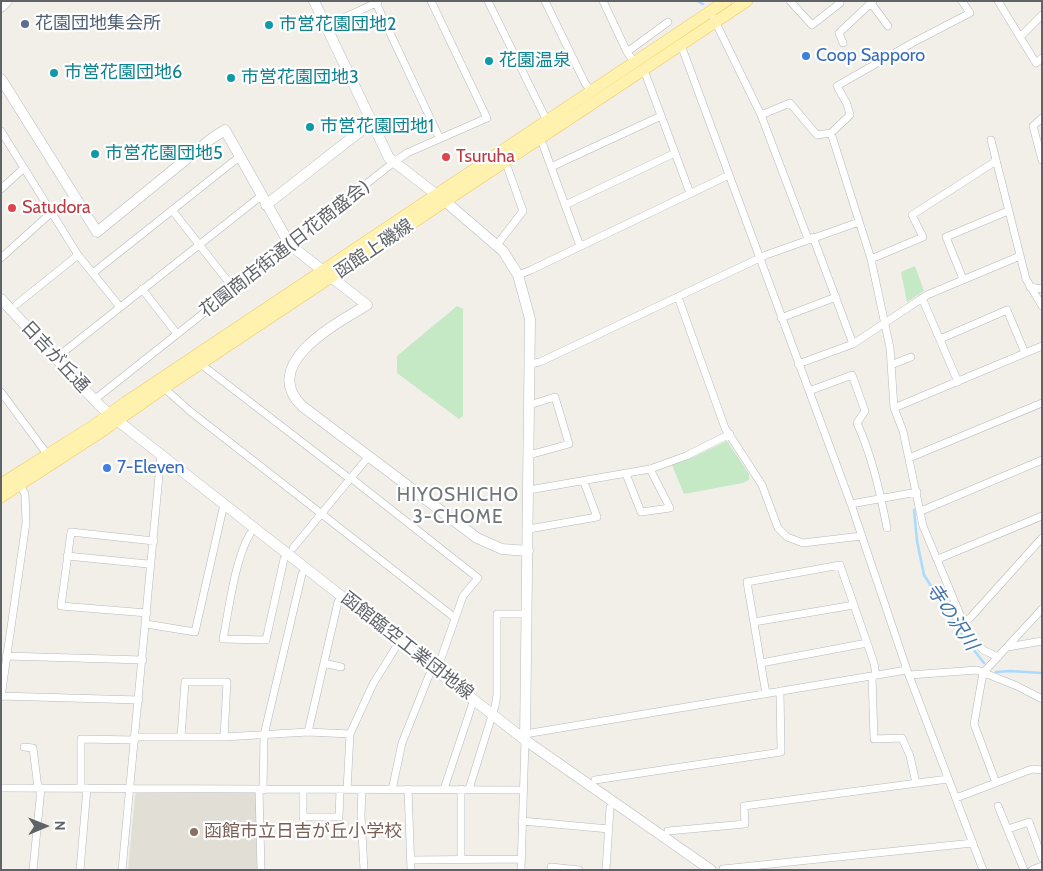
<!DOCTYPE html>
<meta charset="utf-8">
<style>
body{margin:0}
#map{position:relative;width:1043px;height:871px;overflow:hidden;background:#f1efe8;font-family:Cabin,sans-serif}
canvas{display:block}
.frame{position:absolute;inset:0;border:2px solid #5f6368;pointer-events:none}
.north{position:absolute;left:20px;top:801px;width:50px;height:50px;-webkit-text-stroke:4px #fff;paint-order:stroke;rotate:89deg;font-size:14px;font-weight:700;line-height:20px;text-align:center;color:#5f6368}
.north::after{content:'';display:block;margin:auto;width:18px;height:22px;background:#5f6368;clip-path:polygon(50% 0,100% 100%,50% 72%,0 100%)}
</style>
<div id="map">
<canvas width="1043" height="871"></canvas>
<div class="frame"></div>
<div class="north">N</div>
</div>
<script>
const context = document.querySelector('canvas').getContext('2d');
context.lineJoin = 'round';
function fill(path, color) {
  context.fillStyle = color;
  context.fill(path, 'evenodd');
}
function strokePath(path, color, width, dash) {
  context.strokeStyle = color;
  context.lineWidth = width;
  context.lineCap = dash ? 'butt' : 'round';
  context.setLineDash(dash || []);
  context.stroke(path);
}
function label(font, color, halo, rows, align = 'center') {
  context.font = font + ' Cabin,"Noto Sans JP",sans-serif';
  context.lineWidth = 4.5;
  context.setLineDash([]);
  context.textBaseline = 'middle';
  context.strokeStyle = halo;
  context.fillStyle = color;
  for (const [text, x, y, turn = 0] of rows) {
    context.save();
    context.translate(x, y);
    context.rotate((+turn || 0) * Math.PI / 180);
    context.textAlign = isNaN(turn) ? turn : align;
    if (halo) context.strokeText(text, 0, 0);
    context.fillText(text, 0, 0);
    context.restore();
  }
}
const education = new Path2D(`
 M136,793H254L256,794L257,870H128L135,795Z`);
const green = new Path2D(`
 M915,266L924,291L907,302L901,272Z
 M457,306L463,309V416L459,419L397,373V356Z
 M727,441L749,474V480L743,483L684,494L672,465L694,457Z`);
const stream = new Path2D(`
 M697,1L703,4
 M914,510L917,541L924,575L960,632L984,663
 M996,672L1010,671L1042,673`);
const street = new Path2D(`
 M375,1L440,139
 M488,1L547,121
 M545,1L585,83L591,91
 M603,1L627,52L634,62
 M790,1L812,25L840,3
 M998,1L1020,37
 M871,3L888,26
 M1042,15L1020,37L1036,63L1042,58
 M714,19L761,115L808,239
 M326,26L378,2
 M843,43L839,33L873,1
 M681,45L851,504L907,670L983,870
 M627,52L668,22
 M644,70L690,193
 M761,115L790,103L817,135L831,133L850,115L847,104L837,86L914,42L970,13L962,1
 M1042,118L1033,126L1042,160
 M1,131L78,255L120,307
 M831,133L871,259L890,348L894,408L903,431L923,526L967,631L983,650L998,657
 M991,140L1026,279L1042,306
 M543,145L580,246
 M551,167L661,116
 M1,189L24,168
 M565,205L675,153
 M172,210L234,289
 M813,237L853,344
 M500,241L523,211L508,169
 M1,258L52,212L74,197
 M871,259L923,237L912,215L996,161
 M93,273L239,157
 M518,275L531,270L729,175
 M963,279L946,237L1008,211
 M1030,287L1042,289
 M142,289L174,330
 M678,297L725,428L762,485L778,528L787,537L803,543L861,536
 M922,298L958,382
 M17,304L78,255
 M781,318L836,297
 M940,339L1007,310L1025,353
 M56,358L261,196
 M530,364L540,362L766,255L859,222
 M798,364L853,344L927,295L1020,256
 M202,365L350,479
 M891,365L911,357
 M164,388L191,412L455,618
 M809,391L852,375L865,411L857,423C872,456 880,492 887,528
 M1,392L47,454
 M94,400L394,162L407,153L487,118L431,1
 M529,405L555,397L569,444L529,455
 M894,408L1042,346
 M909,458L1042,403
 M626,474L641,512L670,508L650,469
 M351,478L478,578L463,596L437,670
 M529,490L650,469L686,456L730,434
 M851,504L917,492
 M921,511L1042,460
 M529,529L597,517L584,482
 M250,534C235,559 229,609 223,639L266,640L284,559
 M293,548L369,456
 M67,556L148,564
 M938,559L1042,516
 M147,613L61,606L71,532L154,541
 M963,621L970,618L1042,538
 M754,622L854,605
 M146,624L195,632L224,504
 M1008,647L1042,641
 M6,656L143,660
 M324,663L341,667
 M761,663L867,643
 M909,675L977,670L1017,686L1042,699
 M872,676L874,739L902,738L910,756L916,783
 M766,694L747,582L840,565L874,663L876,675
 M1,696L139,700
 M1,697L26,523L25,494L20,485
 M308,732L338,602
 M525,734L907,670
 M135,737H224L308,732L350,734
 M181,737L185,682H227L224,737
 M24,747L33,748L38,788
 M595,780L781,752L780,691
 M996,783L974,724L983,673L1042,609
 M1,788L522,790
 M81,788V739L135,740
 M408,789L411,870
 M444,789L474,699
 M461,789V860
 M469,789L495,706L497,695V614H527
 M259,790L261,870
 M263,790L264,735L302,574
 M303,790V817H339L340,790
 M347,790L350,734L373,684L396,647
 M362,790L361,815L364,870
 M392,790L402,743L430,673
 M956,798L1032,769L1042,770
 M998,806L1024,870
 M522,821L609,829
 M1008,829L1029,822L1042,858
 M668,831L745,824L744,806L948,779
 M411,860L521,859
 M551,867L579,870
 M723,869L973,843
 M33,870L41,788
 M80,870L87,788
 M122,870L161,454
 M521,870L525,740
 M606,870L610,808
 M1032,870L1042,866`);
const secondary = new Path2D(`
 M314,1L389,158L446,202L503,251L518,275L530,319L525,740
 M1,7L7,1
 M1,79L97,232L211,139L225,130L290,245L367,305C337,323 259,364 302,406L477,538L502,549L528,551
 M266,205L372,122
 M1,299L99,405L109,414L525,740L711,870`);
const primary = new Path2D(`
 M1,484L93,426L126,402L726,1
 M1,497L98,434L164,388L747,1`);
const markers = [
 [25,24,5,"#5c6f8a"],
 [269,25,5,"#0f9aa8"],
 [806,56,5,"#3f7fe0"],
 [489,61,5,"#0f9aa8"],
 [54,73,5,"#0f9aa8"],
 [231,78,5,"#0f9aa8"],
 [310,127,5,"#0f9aa8"],
 [95,154,5,"#0f9aa8"],
 [446,157,5,"#e0444e"],
 [12,208,5,"#e0444e"],
 [107,468,5,"#3f7fe0"],
 [194,832,5,"#8d6e63"]
];
const serviceNames = [
 ["花園団地集会所",35,24]
];
const cultureNames = [
 ["市営花園団地2",279,25],
 ["花園温泉",499,61],
 ["市営花園団地6",64,73],
 ["市営花園団地3",241,78],
 ["市営花園団地1",320,127],
 ["市営花園団地5",105,154]
];
const shopNames = [
 ["Coop Sapporo",816,56],
 ["7-Eleven",117,468]
];
const healthNames = [
 ["Tsuruha",456,157],
 ["Satudora",22,208]
];
const streetNames = [
 ["花園商店街通(日花商盛会)",285,249,-38],
 ["函館上磯線",374,249,-34],
 ["日吉が丘通",55,357,47],
 ["函館臨空工業団地線",407,646,38]
];
const educationNames = [
 ["函館市立日吉が丘小学校",204,832]
];
const neighbourhoodNames = [
 ["HIYOSHICHO",458,495],
 ["3-CHOME",458,517]
];
const waterNames = [
 ["寺の沢川",952,617,56]
];
fill(education, '#e1ded6');
fill(green, '#c5e8c5');
strokePath(stream, '#aadaff', 2.5);
strokePath(street, '#b5b8bc', 8);
strokePath(secondary, '#b6babf', 11);
strokePath(primary, '#f2c960', 12);
strokePath(street, '#fff', 7);
strokePath(secondary, '#fff', 10);
strokePath(primary, '#fff2af', 11);
for (const [x, y, r, color] of markers) {
  const dot = new Path2D();
  dot.arc(x, y, r, 0, 2 * Math.PI);
  context.fillStyle = color;
  context.fill(dot);
  strokePath(dot, '#fff', 2);
}
label('18px', '#4e5e75', '#fff', serviceNames, 'left');
label('18px', '#0d838f', '#fff', cultureNames, 'left');
label('18px', '#366cbe', '#fff', shopNames, 'left');
label('18px', '#be3a42', '#fff', healthNames, 'left');
label('18px', '#5f6368', '#fff', streetNames);
label('18px', '#785e54', '#fff', educationNames, 'left');
context.letterSpacing = '1px';
label('19px', '#70757a', '#fff', neighbourhoodNames);
context.letterSpacing = '0px';
label('italic 19px', '#4174aa', '#fff', waterNames);
</script>
